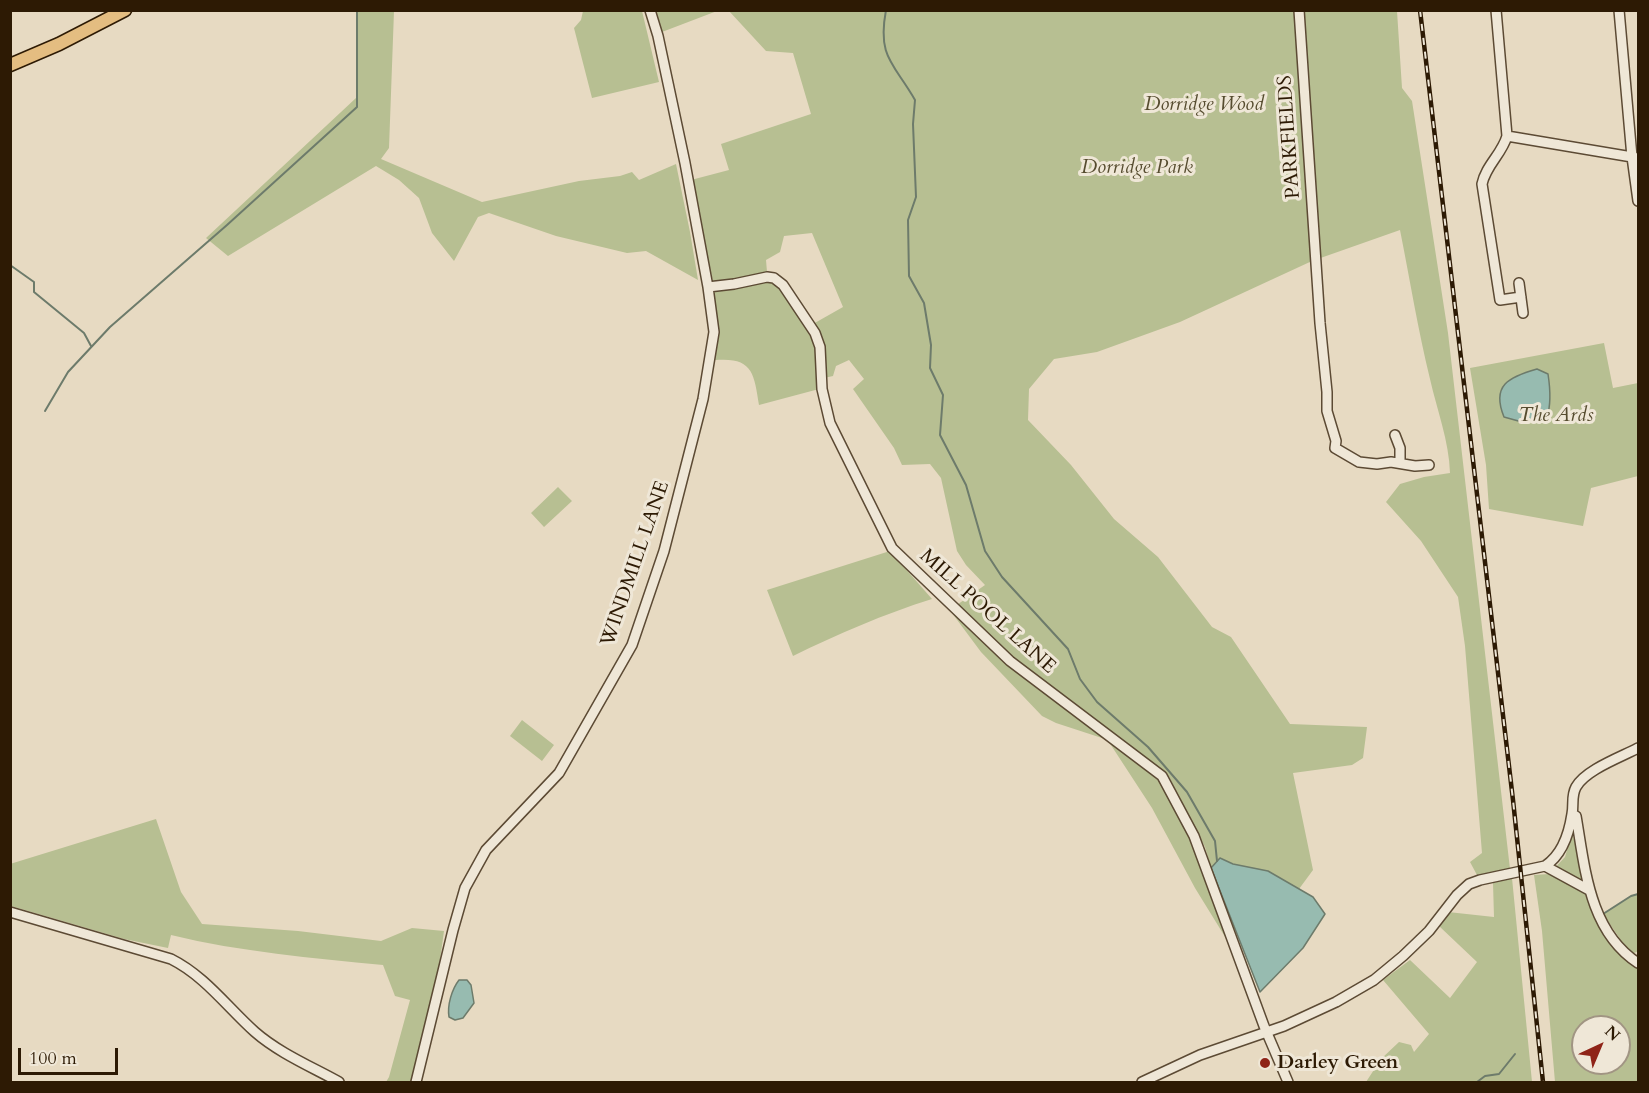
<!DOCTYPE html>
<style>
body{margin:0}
#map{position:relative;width:1649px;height:1093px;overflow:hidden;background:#e7dac2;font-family:Cardo,serif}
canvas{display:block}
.frame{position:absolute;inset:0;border:12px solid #2d1a04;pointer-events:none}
.north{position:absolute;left:1571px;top:1015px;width:60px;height:60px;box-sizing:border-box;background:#efe7d7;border:2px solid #a19583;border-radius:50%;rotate:44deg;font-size:16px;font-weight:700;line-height:24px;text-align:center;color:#2d1a04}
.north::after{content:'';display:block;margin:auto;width:21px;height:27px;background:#8f2418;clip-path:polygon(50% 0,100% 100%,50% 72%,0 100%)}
.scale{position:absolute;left:18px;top:1048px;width:100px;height:27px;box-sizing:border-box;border:3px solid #2d1a04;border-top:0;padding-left:8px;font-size:18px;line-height:21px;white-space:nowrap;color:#2d1a04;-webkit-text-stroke:4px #efe7d7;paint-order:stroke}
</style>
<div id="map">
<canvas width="1649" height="1093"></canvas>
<div class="frame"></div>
<div class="north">N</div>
<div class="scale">100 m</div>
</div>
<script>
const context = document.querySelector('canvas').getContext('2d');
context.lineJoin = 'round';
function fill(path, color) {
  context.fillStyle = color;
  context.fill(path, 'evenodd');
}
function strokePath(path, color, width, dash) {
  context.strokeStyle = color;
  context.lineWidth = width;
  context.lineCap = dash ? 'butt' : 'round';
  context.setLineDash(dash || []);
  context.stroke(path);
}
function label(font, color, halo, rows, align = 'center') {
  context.font = font + ' Cardo,serif';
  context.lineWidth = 6;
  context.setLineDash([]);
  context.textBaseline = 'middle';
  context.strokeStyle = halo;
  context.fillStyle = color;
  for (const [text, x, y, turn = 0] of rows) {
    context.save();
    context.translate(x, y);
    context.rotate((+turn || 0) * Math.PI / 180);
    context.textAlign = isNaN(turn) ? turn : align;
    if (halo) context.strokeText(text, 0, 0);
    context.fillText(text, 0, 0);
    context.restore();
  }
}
const green = new Path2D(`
 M656,10H717V11L662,32Z
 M356,11H394L389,148L381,159L482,202L579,181L620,176L632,172L639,180L676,164L690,232L698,280L646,251L627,253L556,236L489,213L478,217L454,261L432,233L419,198L399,180L376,166L228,256L206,238L356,98Z
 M583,11H642L659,82L592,98L574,28L581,20Z
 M729,11H1397L1402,88L1412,101L1448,333L1510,869L1477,875L1470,862L1482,853L1465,646L1458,597L1421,541L1386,502L1400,484L1424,477L1450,473C1449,441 1437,410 1430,379C1418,330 1410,280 1400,230L1312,261L1180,322L1097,352L1054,359L1029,389L1028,420L1071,465L1114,519L1158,557L1212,627L1231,637L1290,724L1367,727L1363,758L1352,765L1293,773L1313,870L1299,889L1268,871L1233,864L1220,858L1211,868L1205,847L1169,777L1060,694L1011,659L954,607L985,585L966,565L957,551L941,478L930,464L902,465L894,448L853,389L864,379L849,360L836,366L833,376L824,378L813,324L843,307L812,233L784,236L780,252L766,260L767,272L754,276L713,282L691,180L729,170L721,144L811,114L793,53L766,51Z
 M763,283H774C785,291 813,332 817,346C820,359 818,376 819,389L759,405C754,372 752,357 715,360L719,334L714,292Z
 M1604,343L1613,388L1638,383V476L1591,488L1583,526L1489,509L1486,465L1470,368Z
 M558,487L572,501L544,527L531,513Z
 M890,551L932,599C884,614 838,634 793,656L767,590Z
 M949,609L1006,663L1105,739L1056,723L1042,716L981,652Z
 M522,720L554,745L542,761L510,736Z
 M1107,739L1160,778L1190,835L1227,940L1195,888L1152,808Z
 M156,819L181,892L202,924L298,931L381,941L412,928L444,931L436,989L412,1082H386L389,1077L410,1000L395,996L383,965C312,958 241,952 171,935L168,948L124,939L11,906L10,864Z
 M1572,834L1585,874L1587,896L1606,934L1638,966V1082H1555L1542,931L1534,875L1549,874L1565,857ZM1583,1027H1619V1063H1583Z
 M1512,878L1532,1082H1366L1381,1059L1399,1042L1411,1045L1414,1052L1429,1034L1383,980L1410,960L1450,998L1477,962L1439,926L1448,912L1494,917L1493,883Z
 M1638,894V951L1631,955L1603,914L1631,896Z`);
const water = new Path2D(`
 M1537,369L1548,374C1550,387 1551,405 1547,417L1522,422L1504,417C1491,385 1509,377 1537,369Z
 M1220,858L1233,864L1268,871L1313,897L1325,914L1303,948L1260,992L1211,868Z
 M459,980H467L471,985L474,1003L463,1018L455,1020L449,1017C447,1005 452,989 459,980Z`);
const stream = new Path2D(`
 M886,10C877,58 894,63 915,100L913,124L916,197L908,220L909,276L924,303L931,345L930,368L943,395L940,435L966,485L985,551L1002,577L1068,649L1080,679L1097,702L1148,747L1187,792L1215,841L1217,861
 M10,265L34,282V292L84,333L91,346
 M45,411L68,372L110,327L227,225L357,107V10
 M1603,914L1631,896L1638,894
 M1477,1082L1485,1076L1499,1074L1515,1054`);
const minor = new Path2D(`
 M1299,10L1320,323L1327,392V411L1336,441L1335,448L1359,462L1377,464L1391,462L1415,466L1429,465
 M1496,10L1507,136C1502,154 1486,165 1482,184L1500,300L1521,297
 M1619,10L1632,157L1638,201
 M1507,136L1638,158
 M1519,283L1523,313
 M708,287L734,284L767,277L774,278L783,285L815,333L820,347L822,389L830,423L892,548L1010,661L1162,776L1194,836L1264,1026L1288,1082
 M1395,435L1400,448V463
 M1572,814L1576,816C1585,868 1589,931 1638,963
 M1545,866L1589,890
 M10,912L171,959C205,976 227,1007 255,1032C279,1053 312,1067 339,1082
 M416,1082L453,930L465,888L486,850L559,773L632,645L664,551L703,399L714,332L708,287L685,163L658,36L650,10
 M1142,1082L1200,1055L1284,1026L1336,1002L1374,980L1403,956L1429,931L1457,895L1469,884L1480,880L1545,866C1562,855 1569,834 1572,814C1574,804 1571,796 1576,787C1585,770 1621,757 1638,748`);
const major = new Path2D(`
 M10,65L59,44L125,10`);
const rail = new Path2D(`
 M1420,10L1513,800L1543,1082`);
const markers = [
 [1265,1063,6,"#8f2418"]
];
const parkNames = [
 ["Dorridge Wood",1204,105],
 ["Dorridge Park",1137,168],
 ["The Ards",1556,416]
];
const streetNames = [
 ["PARKFIELDS",1290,137,-94],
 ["WINDMILL LANE",636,564,-71],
 ["MILL POOL LANE",987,612,42]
];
const poiNames = [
 ["Darley Green",1277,1063]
];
fill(green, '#b7bf92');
fill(water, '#97bbb0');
strokePath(water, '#6d7b6b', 1.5);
strokePath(stream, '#6d7b6b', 2);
strokePath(minor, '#5c4a34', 12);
strokePath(major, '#2d1a04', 15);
strokePath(minor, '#efe7d7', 9);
strokePath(major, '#e4bd81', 12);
strokePath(rail, '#2d1a04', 4.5);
strokePath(rail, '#efe7d7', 2, [7]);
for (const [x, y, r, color] of markers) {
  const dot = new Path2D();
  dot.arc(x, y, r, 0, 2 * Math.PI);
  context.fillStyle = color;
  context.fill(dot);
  strokePath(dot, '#efe7d7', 2);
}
label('italic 20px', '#564c2f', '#efe7d7', parkNames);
label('20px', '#2d1a04', '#efe7d7', streetNames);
label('bold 20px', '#2d1a04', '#efe7d7', poiNames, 'left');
</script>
